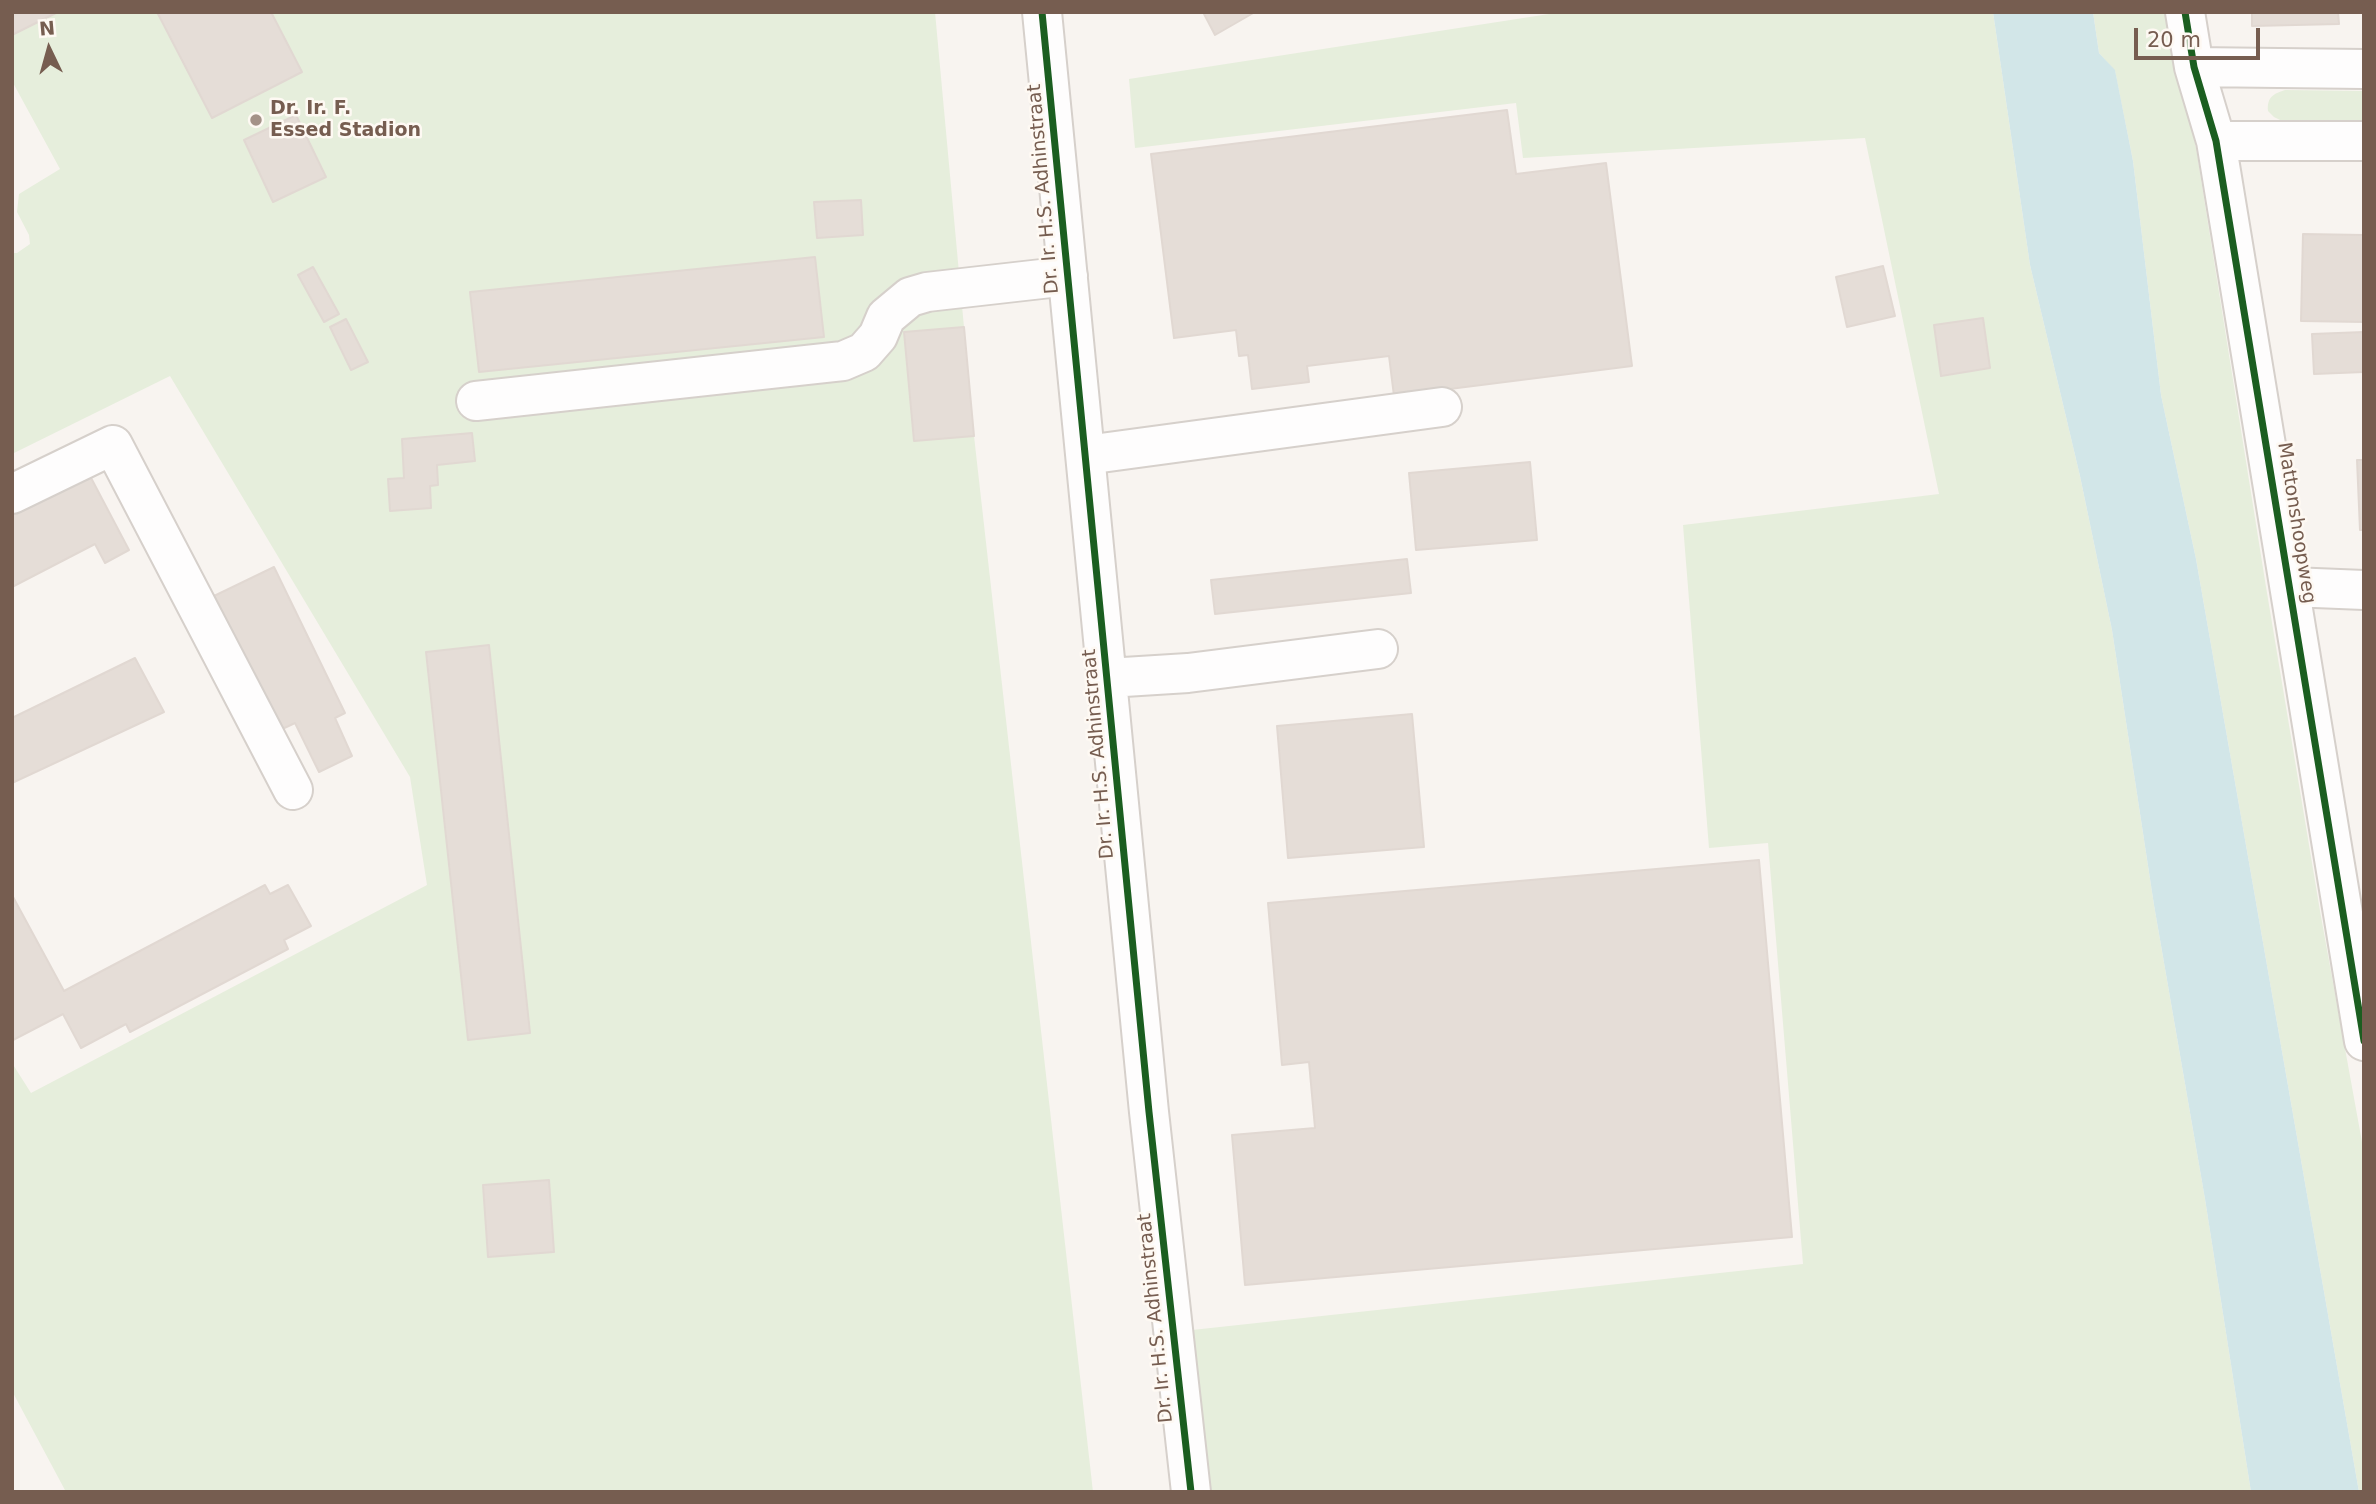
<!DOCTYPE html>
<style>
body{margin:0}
#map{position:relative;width:2376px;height:1504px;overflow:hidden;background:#f8f4f0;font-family:"DejaVu Sans",sans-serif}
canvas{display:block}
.frame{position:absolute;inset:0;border:14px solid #765d50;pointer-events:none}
.north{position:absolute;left:14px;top:14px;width:70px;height:70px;-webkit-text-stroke:5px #fef9f3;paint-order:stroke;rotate:355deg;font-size:19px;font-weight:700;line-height:28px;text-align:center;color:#765d50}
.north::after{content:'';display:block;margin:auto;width:24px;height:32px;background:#765d50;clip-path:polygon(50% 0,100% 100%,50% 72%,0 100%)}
.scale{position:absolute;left:2134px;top:28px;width:126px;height:32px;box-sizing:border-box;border:4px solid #765d50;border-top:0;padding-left:9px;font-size:21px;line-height:24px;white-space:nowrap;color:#765d50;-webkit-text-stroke:5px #fef9f3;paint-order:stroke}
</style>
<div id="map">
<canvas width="2376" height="1504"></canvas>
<div class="frame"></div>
<div class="north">N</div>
<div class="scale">20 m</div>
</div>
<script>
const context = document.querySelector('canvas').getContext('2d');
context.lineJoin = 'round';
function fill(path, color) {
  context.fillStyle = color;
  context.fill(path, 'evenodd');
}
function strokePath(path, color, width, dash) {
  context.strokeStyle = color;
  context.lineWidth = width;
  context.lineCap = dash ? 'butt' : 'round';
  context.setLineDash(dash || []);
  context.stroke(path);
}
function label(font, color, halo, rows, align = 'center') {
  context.font = font + ' "DejaVu Sans",sans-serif';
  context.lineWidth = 5;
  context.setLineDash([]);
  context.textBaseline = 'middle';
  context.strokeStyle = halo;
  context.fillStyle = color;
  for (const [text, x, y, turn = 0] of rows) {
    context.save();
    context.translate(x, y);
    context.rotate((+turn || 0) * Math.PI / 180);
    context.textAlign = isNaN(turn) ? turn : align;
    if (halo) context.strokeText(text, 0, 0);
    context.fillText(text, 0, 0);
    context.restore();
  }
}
const green = new Path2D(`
 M12,12H935L974,436L1093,1492H66L12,1391V1063L31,1093L427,885L410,777L170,376L12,454V253H17L30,244L29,235L17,212L19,194L60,169L12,81Z
 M1562,12H1993L2030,265L2080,476L2112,630L2154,905L2205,1199L2251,1492H1209L1192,1330L1803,1264L1768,843L1709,848L1683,525L1939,494L1865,138L1523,158L1516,103L1135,148L1129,79Z
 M2093,12H2171L2197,154L2266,587L2320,911L2364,1153V1492H2359L2196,559L2161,395L2133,161L2115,71L2099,53Z
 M2285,90L2364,91V121L2284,122L2274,117L2268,111C2267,97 2273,94 2285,90Z`);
const water = new Path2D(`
 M1993,12H2093L2099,53L2115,70L2133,161L2161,395L2196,559L2359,1492H2251L2205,1199L2154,905L2112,630L2080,476L2030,265Z`);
const building = new Path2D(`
 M12,12H58L12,35Z
 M157,12H271L302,72L212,118Z
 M1203,12H1255L1215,35Z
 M2252,12H2338L2339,24L2252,26Z
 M1507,110L1516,174L1606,163L1632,366L1394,396L1389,356L1307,366L1309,382L1252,389L1248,355L1239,356L1236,330L1174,338L1151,154Z
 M296,115L326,177L273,202L244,140Z
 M861,200L863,235L817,238L814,202Z
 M2303,234L2364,235V322L2301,321Z
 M815,257L824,337L479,372L470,292Z
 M1883,266L1895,316L1847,327L1836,277Z
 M313,267L339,314L324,322L298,275Z
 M1983,318L1990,368L1941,376L1934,325Z
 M346,319L368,362L351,370L330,327Z
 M964,327L974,436L914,441L904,332Z
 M2364,332V372L2314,374L2312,334Z
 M472,433L475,461L437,465L438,485L430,486L431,508L390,511L388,479L404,478L402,439Z
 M2357,460H2364V530H2360Z
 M1530,462L1537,540L1416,550L1409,473Z
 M89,474L129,550L105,563L95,544L12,587V514Z
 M1407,559L1411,593L1215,614L1211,580Z
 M274,567L345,713L335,718L352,756L319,772L295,723L278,731L214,596Z
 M489,645L530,1033L468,1040L426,652Z
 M135,658L164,712L12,783V718Z
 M1412,714L1424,847L1288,858L1277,726Z
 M1759,860L1792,1237L1245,1285L1232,1135L1315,1128L1309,1062L1282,1065L1268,903Z
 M265,885L270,894L288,885L311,926L284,940L288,949L130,1032L126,1024L81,1048L63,1014L13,1040L12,895L64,991Z
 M549,1180L554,1252L488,1257L483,1185Z`);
const minor = new Path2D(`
 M1042,12L1149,1112L1191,1492
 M2185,12L2194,67L2216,141L2364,1041
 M2194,67L2364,69
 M2216,141H2364
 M476,401L843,361L864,352L878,336L886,317L910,297L927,292L1068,276
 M1086,455L1442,407
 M12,494L113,445L293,790
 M2291,587L2364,590
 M1108,678L1188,673L1378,649`);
const cycleway = new Path2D(`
 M1042,12L1149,1112L1191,1492
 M2185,12L2194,67L2216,141L2364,1041`);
const markers = [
 [256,120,7,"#a49288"]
];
const poiNames = [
 ["Dr. Ir. F.",270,109],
 ["Essed Stadion",270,131]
];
const streetNames = [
 ["Dr. Ir. H.S. Adhinstraat",1044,189,-95],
 ["Mattonshoopweg",2296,523,81],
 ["Dr. Ir. H.S. Adhinstraat",1099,754,-95],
 ["Dr. Ir. H.S. Adhinstraat",1156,1318,-96]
];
fill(green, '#e6eedc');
fill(water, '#d2e6e8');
fill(building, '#e5ddd7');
strokePath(building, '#e1d8d2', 2);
strokePath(minor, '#d6d0cb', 42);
strokePath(minor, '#fefdfd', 38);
strokePath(cycleway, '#1b5e20', 7);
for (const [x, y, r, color] of markers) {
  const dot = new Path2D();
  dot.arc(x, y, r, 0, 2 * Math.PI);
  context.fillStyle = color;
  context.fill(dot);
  strokePath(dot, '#fef9f3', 2.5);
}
label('bold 19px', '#765d50', '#fef9f3', poiNames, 'left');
label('19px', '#765d50', '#fef9f3', streetNames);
</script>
